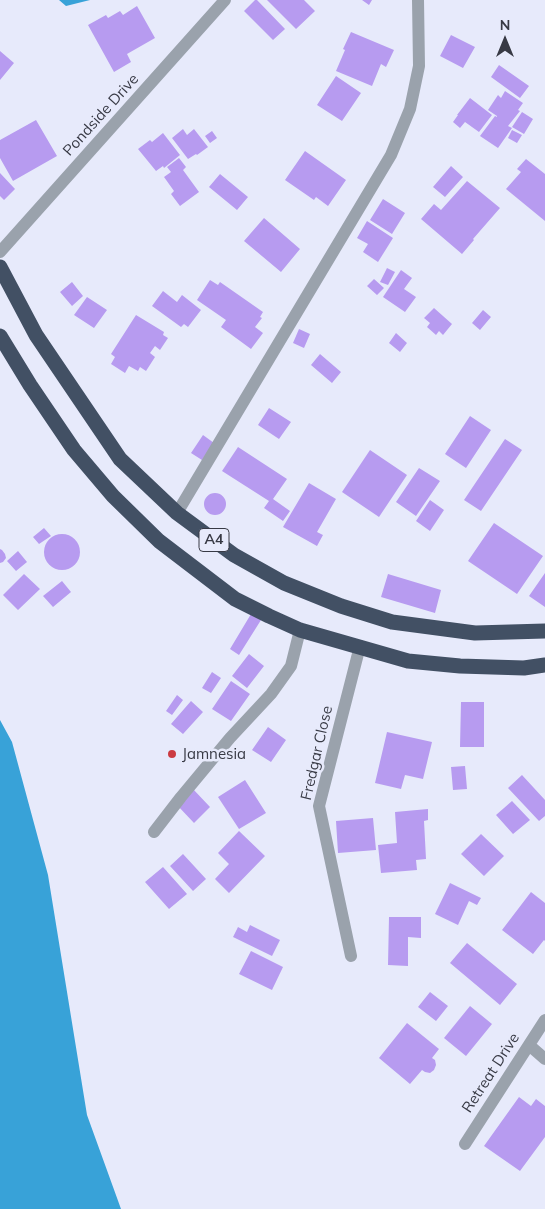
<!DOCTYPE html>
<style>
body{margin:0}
#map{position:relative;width:545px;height:1209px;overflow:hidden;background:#e7eafb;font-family:Mulish,sans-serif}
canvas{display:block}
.north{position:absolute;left:480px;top:15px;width:50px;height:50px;-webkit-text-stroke:4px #e7eafb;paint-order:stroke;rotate:0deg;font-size:14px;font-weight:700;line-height:20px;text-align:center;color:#383a45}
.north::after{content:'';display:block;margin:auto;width:18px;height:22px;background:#383a45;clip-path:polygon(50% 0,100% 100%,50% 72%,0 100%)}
</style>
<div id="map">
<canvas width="545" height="1209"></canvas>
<div class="north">N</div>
</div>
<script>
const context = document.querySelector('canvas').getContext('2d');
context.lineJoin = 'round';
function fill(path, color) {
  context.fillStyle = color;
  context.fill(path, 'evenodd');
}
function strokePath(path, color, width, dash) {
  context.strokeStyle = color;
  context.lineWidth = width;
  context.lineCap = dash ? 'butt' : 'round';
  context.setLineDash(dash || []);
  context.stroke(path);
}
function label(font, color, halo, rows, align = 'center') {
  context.font = font + ' Mulish,sans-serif';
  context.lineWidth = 5;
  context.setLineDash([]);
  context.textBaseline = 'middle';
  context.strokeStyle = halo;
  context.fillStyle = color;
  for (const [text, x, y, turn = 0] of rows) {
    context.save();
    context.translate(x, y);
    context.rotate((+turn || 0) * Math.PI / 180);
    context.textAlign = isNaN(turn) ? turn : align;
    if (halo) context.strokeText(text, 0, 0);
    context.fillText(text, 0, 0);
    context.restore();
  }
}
const water = new Path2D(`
 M59,0H90L66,6Z
 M0,720L12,742L48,875L87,1115L121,1209H0Z`);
const building = new Path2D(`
 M255,0H257L285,29L273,40L244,11Z
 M267,0H304L315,11L296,29Z
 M362,0H372L369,5Z
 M137,6L155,38L127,54L131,62L114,72L88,25L106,15L108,18L120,11L123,15Z
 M351,32L394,50L386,67L381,64L372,86L336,71L345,50L343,49Z
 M451,35L475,47L463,68L440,56Z
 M0,51L14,63L0,80Z
 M499,65L529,86L520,98L491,77Z
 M336,76L361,93L342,121L317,105Z
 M505,91L523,103L518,110L520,111L508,126L512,128L498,148L480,136L495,116L497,117V116L488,110L498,95L501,98Z
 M470,98L492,115L479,132L465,122L460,128L453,122L458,115H457Z
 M522,112L533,119L524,134L512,127Z
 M36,120L57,156L13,181L0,158V140Z
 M183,129L187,135L194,129L208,147L197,155L196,154L188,159L172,138Z
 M512,130L522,135L517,143L508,138Z
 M212,131L217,138L210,143L205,136Z
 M163,133L180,155L164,168L163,166L156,171L138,149L150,140L152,142Z
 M305,151L346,180L328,206L316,197L314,200L285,180Z
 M179,158L186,167L183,170L199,192L180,206L171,194L174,191L164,177L171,172L167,167Z
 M526,159L545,174V221L506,189L521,172L517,169Z
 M451,166L463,177L445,197L433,187Z
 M0,173L15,189L4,200L0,196Z
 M220,174L248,197L237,210L209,187Z
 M467,181L500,208L473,239L474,240L462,254L421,219L434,204L441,210Z
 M383,199L405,213L392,234L370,220Z
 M264,218L300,249L281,272L244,241Z
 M367,221L393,238L378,262L363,252L368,244L357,238Z
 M387,268L395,272L388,285L380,282Z
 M401,270L412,278L404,289L416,297L405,312L383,297Z
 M374,279L384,288L377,295L367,286Z
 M210,280L218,285L220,282L263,312L260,317L262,318L255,327L263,333L251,349L221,327L226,320L197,300Z
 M72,282L83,296L72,306L60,292Z
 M163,291L177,302L182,295L201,310L188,327L184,324L181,327L152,306Z
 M87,297L107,310L94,328L74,315Z
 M434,308L452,324L443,335L439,331L436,335L427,327L430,323L424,318Z
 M483,310L491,317L480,330L472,323Z
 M136,315L164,332L163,335L168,338L160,350L155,346L150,353L155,357L146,371L140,367L138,371L129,366L125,373L111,364L115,357L111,354Z
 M299,329L310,334L304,348L293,343Z
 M396,333L407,343L400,352L389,343Z
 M320,354L341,372L332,383L311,365Z
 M269,408L291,422L279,439L258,425Z
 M470,416L491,430L466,468L445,454Z
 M203,435L214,443L202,460L191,453Z
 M505,439L522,450L481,511L464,500Z
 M238,447L287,479L273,499L290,511L283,521L264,508L269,501L222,471Z
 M370,450L407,475L379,517L342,492Z
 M419,468L440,481L416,516L396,502Z
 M309,483L336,499L317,532L323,535L317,546L283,527Z
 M204 504a11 11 0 1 1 22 0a11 11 0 1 1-22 0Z
 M430,500L444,510L430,531L416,521Z
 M494,523L543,556L517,594L468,561Z
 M44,528L51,536L39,544L33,537Z
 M44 552a18 18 0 1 1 36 0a18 18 0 1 1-36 0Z
 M0,549L2,550L5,554L6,558L3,562L0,563Z
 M18,551L27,562L16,571L7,561Z
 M545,573V607L529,596Z
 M24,574L40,589L18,610L3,595Z
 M388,574L441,590L435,613L381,597Z
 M62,581L71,592L53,607L43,596Z
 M251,614L261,620L239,655L230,649Z
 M249,654L264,666L247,688L232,676Z
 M212,672L221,678L211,693L202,688Z
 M231,681L250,694L231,721L212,709Z
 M177,695L183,700L172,715L166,711Z
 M191,701L203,712L183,734L171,724Z
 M461,702H484V747H460Z
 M268,727L286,740L271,762L252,750Z
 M387,732L432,742L423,779L405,775L401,789L375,783Z
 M465,766L467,789L453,790L451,767Z
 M522,775L545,800V816L539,821L508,788Z
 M245,780L266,813L239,829L218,797Z
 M193,789L210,807L194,823L177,805Z
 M512,801L530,820L513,834L496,815Z
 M428,809V820L424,821L426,859L416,860L417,870L381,873L378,845L397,843L395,812Z
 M373,818L376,850L338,853L336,821Z
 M239,831L265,856L229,893L215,879L229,864L218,853Z
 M481,834L504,856L484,876L461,854Z
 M183,854L206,879L193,891L170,866Z
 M163,867L187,894L169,909L145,882Z
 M450,883L481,898L477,905L469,901L458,925L435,914Z
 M531,892L545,903V941L544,940L533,954L502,930Z
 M389,917H421V938L408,937V966L388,965Z
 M250,925L280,940L272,956L233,937L238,927L247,932Z
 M467,943L517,984L500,1005L450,963Z
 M251,951L283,967L272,990L239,974Z
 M430,992L448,1006L436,1021L418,1007Z
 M470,1006L492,1024L466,1056L444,1038Z
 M407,1023L439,1049L432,1058L435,1060L436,1065L434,1070L430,1073L425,1072L422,1070L410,1084L379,1058Z
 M519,1097L531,1106L536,1099L545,1106V1137L520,1171L484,1146Z`);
const street = new Path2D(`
 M0,252L225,0
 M177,513L391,155L410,109L419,66L418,0
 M154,832L181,797L230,738L271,694L291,666L300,630
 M351,956L319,806L360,646
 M529,1045L545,1059
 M465,1144L545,1020`);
const highway = new Path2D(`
 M0,267L36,335L120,459L177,513L234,555L284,583L341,606L392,622L475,633L545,631
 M0,336L30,385L74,450L113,496L159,541L235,599L269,616L300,630L408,661L460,666L524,668L545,665`);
const markers = [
 [172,754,5,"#cb3b42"]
];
const shields = [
 [214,540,30]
];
const shieldNames = [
 ["A4",214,540]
];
const streetNames = [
 ["Pondside Drive",101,115,-48],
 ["Fredgar Close",317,753,-77],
 ["Retreat Drive",491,1073,-57]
];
const poiNames = [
 ["Jamnesia",182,754]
];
fill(water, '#38a2d8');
fill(building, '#b79bf0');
strokePath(street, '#9aa2ac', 12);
strokePath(highway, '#425064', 15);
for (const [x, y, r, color] of markers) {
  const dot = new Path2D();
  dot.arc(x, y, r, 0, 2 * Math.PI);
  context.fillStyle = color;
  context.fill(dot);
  strokePath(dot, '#e7eafb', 2);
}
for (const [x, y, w] of shields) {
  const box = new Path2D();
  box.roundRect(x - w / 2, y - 11.5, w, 23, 4);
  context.fillStyle = '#e7eafb';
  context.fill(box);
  strokePath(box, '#383a45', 1);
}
label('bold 14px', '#383a45', null, shieldNames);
label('15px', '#383a45', '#e7eafb', streetNames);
label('15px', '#383a45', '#e7eafb', poiNames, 'left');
</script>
